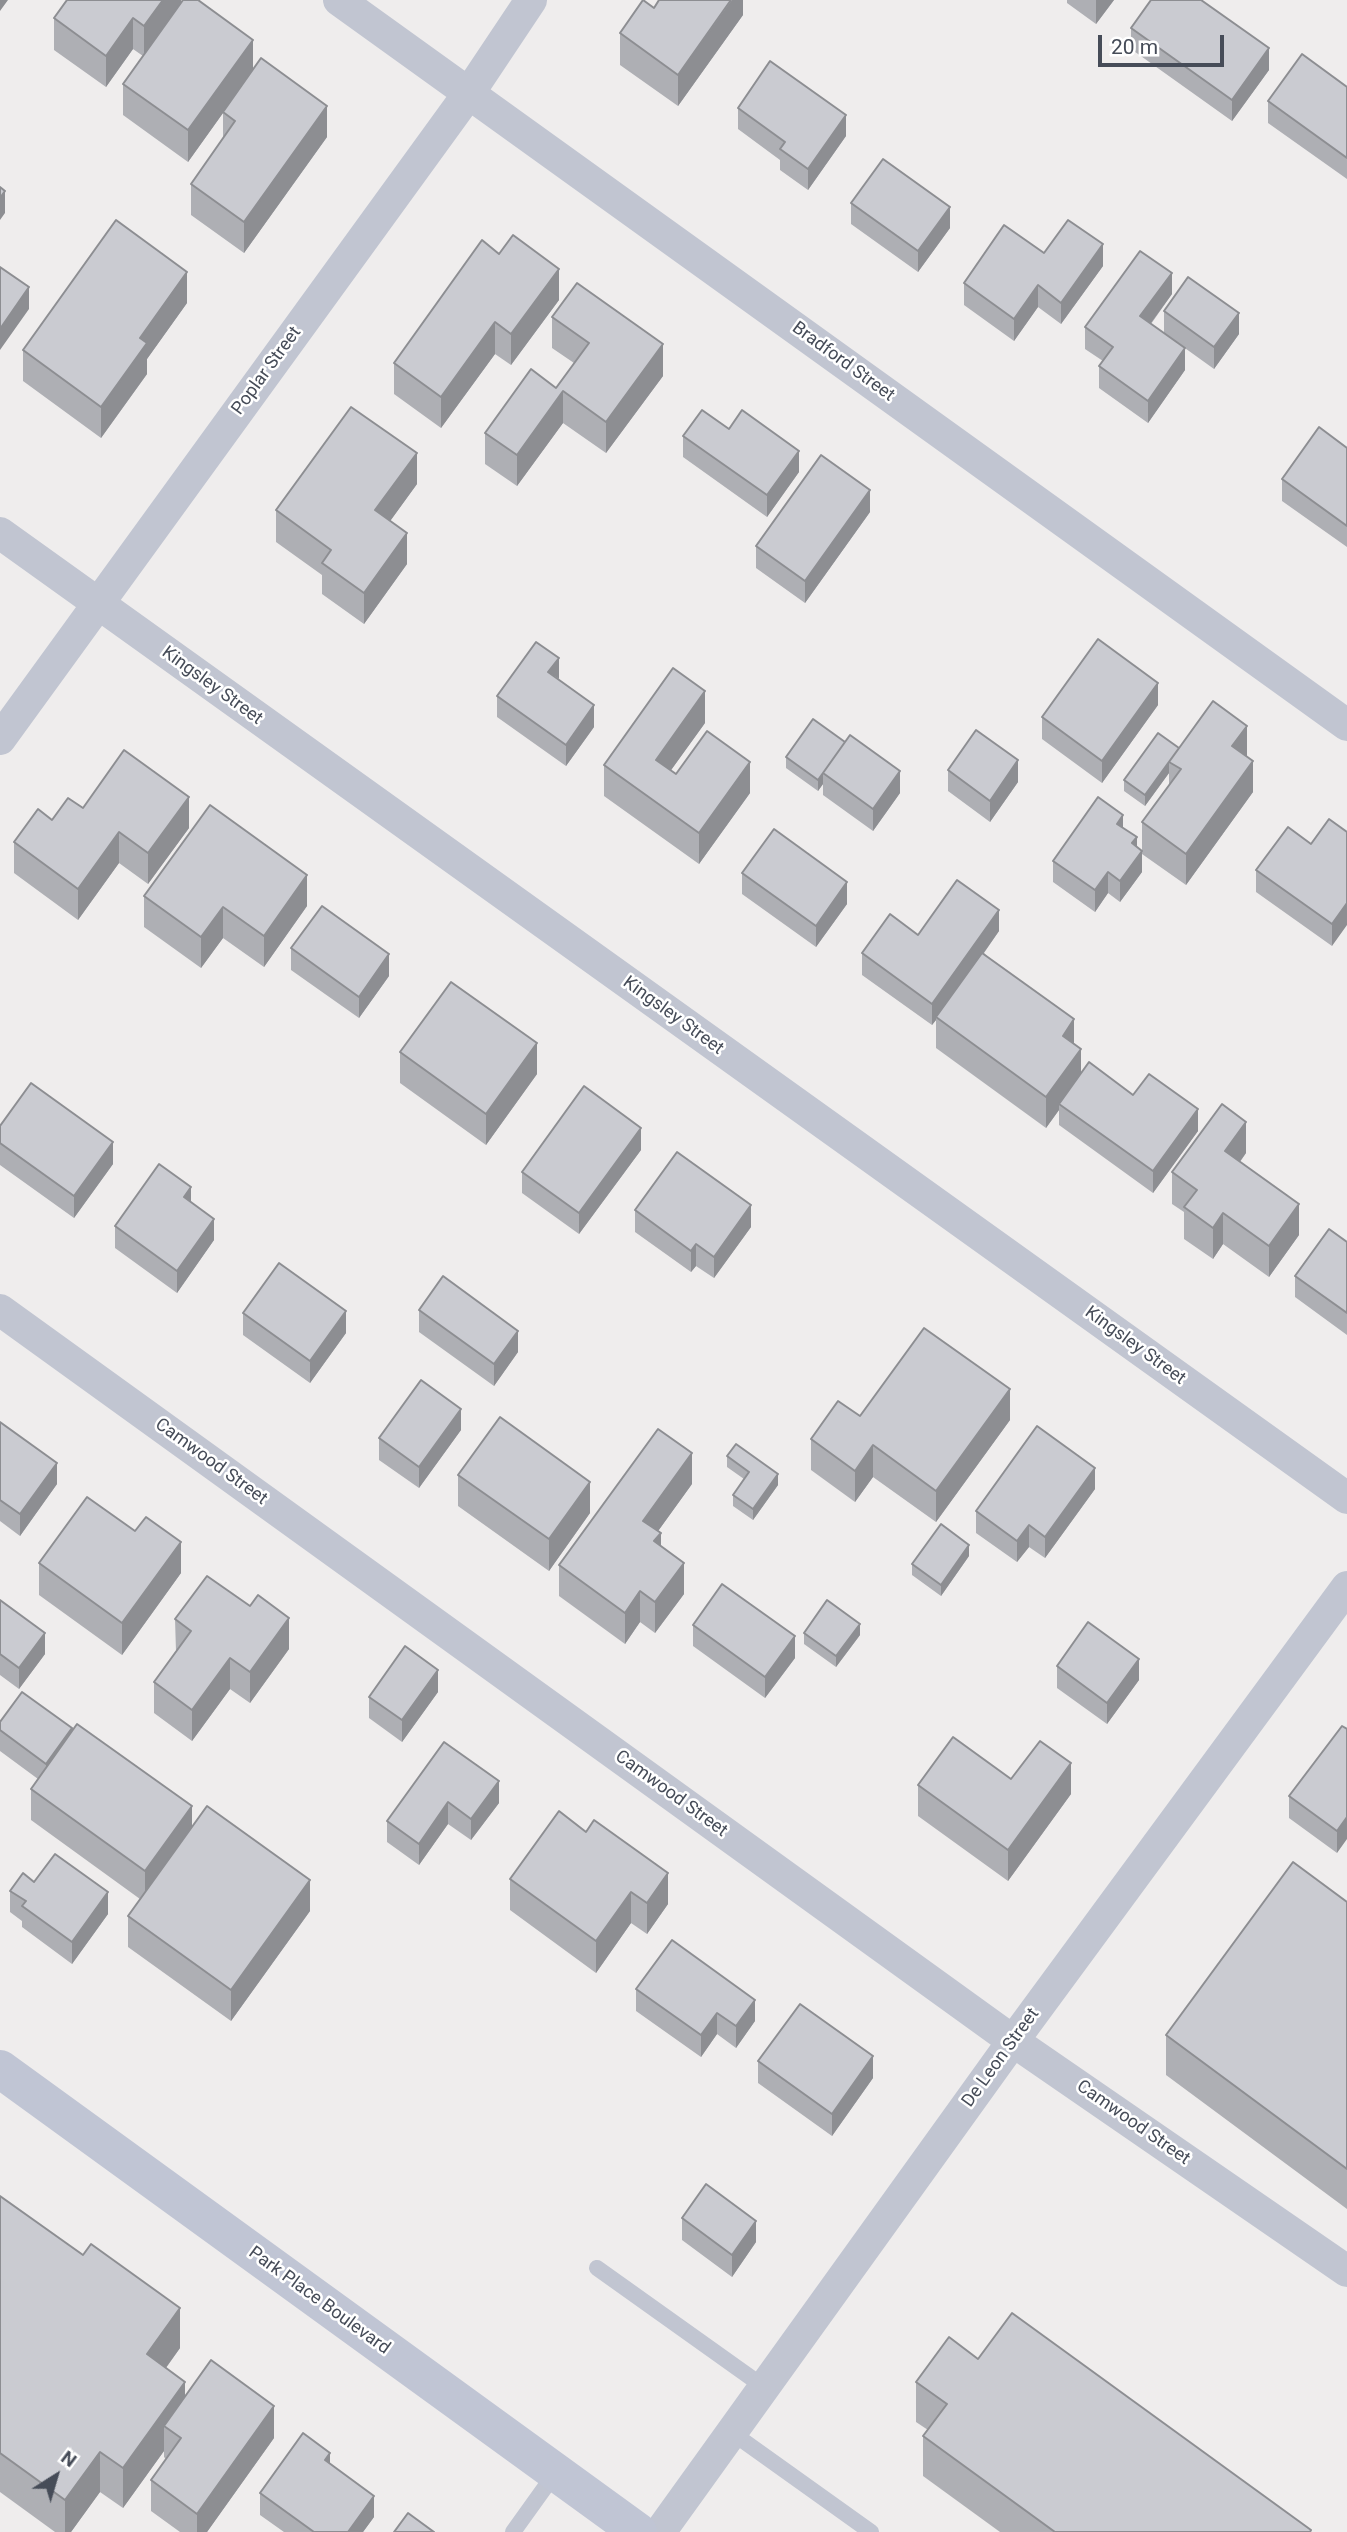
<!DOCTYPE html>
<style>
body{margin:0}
#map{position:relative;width:1347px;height:2532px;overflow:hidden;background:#efeded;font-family:Roboto,sans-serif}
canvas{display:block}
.north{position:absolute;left:21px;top:2441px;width:70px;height:70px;-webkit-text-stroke:5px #fff;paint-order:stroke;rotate:37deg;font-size:19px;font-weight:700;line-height:28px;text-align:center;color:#464c58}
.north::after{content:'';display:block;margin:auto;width:24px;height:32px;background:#464c58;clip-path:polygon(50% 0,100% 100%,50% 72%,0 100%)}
.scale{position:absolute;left:1098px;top:35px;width:126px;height:32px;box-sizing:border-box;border:4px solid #464c58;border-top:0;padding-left:9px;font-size:21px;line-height:24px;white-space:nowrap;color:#464c58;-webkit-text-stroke:5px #fff;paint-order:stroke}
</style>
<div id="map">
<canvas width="1347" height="2532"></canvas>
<div class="north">N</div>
<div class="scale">20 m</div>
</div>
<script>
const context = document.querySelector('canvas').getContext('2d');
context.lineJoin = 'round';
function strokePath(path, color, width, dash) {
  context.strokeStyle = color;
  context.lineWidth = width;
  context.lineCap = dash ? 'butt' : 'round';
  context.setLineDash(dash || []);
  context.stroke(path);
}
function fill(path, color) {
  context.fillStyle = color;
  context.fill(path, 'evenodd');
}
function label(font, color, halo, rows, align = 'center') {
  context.font = font + ' Roboto,sans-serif';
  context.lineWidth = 5;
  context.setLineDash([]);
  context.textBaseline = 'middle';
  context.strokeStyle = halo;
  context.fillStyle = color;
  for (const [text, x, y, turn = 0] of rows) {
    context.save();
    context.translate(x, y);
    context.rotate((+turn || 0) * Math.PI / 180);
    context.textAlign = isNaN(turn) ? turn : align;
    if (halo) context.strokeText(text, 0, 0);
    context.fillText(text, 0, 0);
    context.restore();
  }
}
const service = new Path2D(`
 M597,2268L764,2387
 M731,2432L871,2532
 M513,2532L556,2472`);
const minor = new Path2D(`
 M339,0L1347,725
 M0,533L1347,1498
 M0,739L469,93L531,0
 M0,1310L1013,2041L1347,2271
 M660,2532L1013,2041L1347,1587`);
const secondary = new Path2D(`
 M0,2069L638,2532`);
const wall = new Path2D(`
 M181,0V4L327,137L244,253L191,215V184L223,139V113L188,162L123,115V84L143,56L133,49L106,87L54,50V18Z
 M743,0V15L678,106L620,65V33L654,8Z
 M1067,0H1114L1096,24L1067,3Z
 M1131,28L1269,70L1232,121L1131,49Z
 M1347,87V179L1268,123V101Z
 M738,108L846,136L808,190L780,170V160L738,129Z
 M851,203L950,228L918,272L851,224Z
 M482,240L559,300L511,365L495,354L441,428L394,394V363Z
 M1044,253L1103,266L1061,324L1038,307L1014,341L964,305V283Z
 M1172,294L1151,324L1185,370L1148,423L1099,388V366L1103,361L1085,349V327Z
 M187,303L147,359V374L101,438L23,381V350Z
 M1164,311L1239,334L1214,369L1164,333Z
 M552,317L663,376L606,453L563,423L517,486L485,464V433L556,388L574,363L552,348Z
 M729,429L799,472L767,517L683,457V436Z
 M1347,448V547L1282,501V479Z
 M417,484L390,521L407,564L364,624L322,594V575L276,542V510Z
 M870,512L805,603L756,568V546Z
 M558,680L594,727L566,766L497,717V696Z
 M1158,705L1102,783L1042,739V717Z
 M705,723L671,770L676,774L750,793L699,864L604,796V765Z
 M845,742L900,793L873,831L823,795V784L818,791L786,768V757Z
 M1179,749L1247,756L1253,792L1186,885L1142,854V822L1169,785V773L1145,806L1124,791V780Z
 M948,770L1018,782L990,822L948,791Z
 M83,808L189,828L148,884L119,863L78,920L14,873V842L52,820Z
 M1123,828L1137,847L1142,872L1120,902L1108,893L1095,912L1053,882V861Z
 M1347,832L1332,946L1256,892V870L1311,844Z
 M742,873L847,904L816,947L742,894Z
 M144,896L307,906L264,967L223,938L201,968L144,927Z
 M999,931L984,953L1074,1044L1081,1073L1133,1095L1198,1131L1153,1193L1059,1125V1110L1046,1128L936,1048V1020L932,1025L862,975V953L918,935Z
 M291,948L389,976L359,1018L291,970Z
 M400,1052L537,1074L486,1145L400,1083Z
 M0,1126L113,1164L74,1218L0,1165Z
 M641,1150L579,1234L522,1193V1172Z
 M1246,1153L1240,1162L1299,1235L1269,1277L1223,1244L1213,1259L1184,1239V1212L1172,1204V1172Z
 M191,1203L214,1240L177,1293L115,1248V1226Z
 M635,1210L751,1227L714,1278L696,1266L691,1272L635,1232Z
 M1347,1242V1335L1295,1297V1276Z
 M419,1310L518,1352L494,1386L419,1332Z
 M243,1313L346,1333L310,1383L243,1335Z
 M860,1416L1010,1420L936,1522L873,1477L855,1502L811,1470V1439Z
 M0,1422L57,1484L20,1536L0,1521Z
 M461,1430L419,1488L379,1460V1438Z
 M727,1456L778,1485L753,1520L733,1506V1495L744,1479L727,1467Z
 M458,1475L590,1513L549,1571L458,1506Z
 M692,1484L658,1531L661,1546L684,1594L655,1633L640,1622L625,1644L559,1596V1565Z
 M1095,1489L1045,1558L1029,1547L1017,1562L976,1533V1511Z
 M969,1556L941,1596L912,1575V1564Z
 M39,1563L181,1573L122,1655L39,1595Z
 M0,1600L45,1654L19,1689L0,1675Z
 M250,1606L289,1649L250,1703L230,1689L192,1741L154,1713V1682L176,1651L175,1619Z
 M693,1625L795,1658L765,1698L693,1646Z
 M804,1633L860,1635L836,1667L804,1644Z
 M1057,1666L1139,1680L1107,1724L1057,1688Z
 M438,1692L402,1742L369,1718V1697Z
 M0,1722L72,1732L192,1828L310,1911L231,2021L128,1947V1916L140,1899L31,1820V1789L38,1779L0,1751Z
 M1347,1729L1337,1853L1289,1818V1796Z
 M444,1742L499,1803L471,1840L448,1824L419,1865L387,1842V1821Z
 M1011,1779L1071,1794L1008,1881L918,1816V1785Z
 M559,1811L668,1904L647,1934L631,1923L596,1973L510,1910V1879Z
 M34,1882L108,1914L72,1964L22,1927V1921L10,1912V1891Z
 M1347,1902V2209L1166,2075V2035Z
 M636,1989L755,2021L736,2048L717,2034L701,2057L636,2011Z
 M758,2061L873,2078L832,2136L758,2083Z
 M0,2196L180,2348L166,2368L185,2396L274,2438L207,2532H180L151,2511V2480L166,2459L164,2457V2451L123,2508L100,2492L71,2532H55L0,2492Z
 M682,2218L756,2242L732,2277L682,2240Z
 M978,2359L1311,2532H1000L923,2476V2436L928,2430L916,2422V2382Z
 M260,2493L374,2517L363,2532H284L260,2515Z`);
const shadedWall = new Path2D(`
 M0,0H8L0,11Z
 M163,0H181V6L144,57V26Z
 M732,0H743V15L678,106V75Z
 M1096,0H1114L1096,24Z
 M133,18V49L106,87V56Z
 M253,40V71L188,162V130Z
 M1269,48V70L1232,121V100Z
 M327,106V137L244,253V222Z
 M846,115V136L808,190V169Z
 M5,191V213L0,220V198Z
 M950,207V228L918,272V251Z
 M1103,244V266L1061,324V303Z
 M559,269V300L511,365V334Z
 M187,272V303L147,359V374L101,438V407L140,338Z
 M1172,273V294L1140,338V316Z
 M1038,285V307L1014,341V319Z
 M29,287V309L0,350V329Z
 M1239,313V334L1214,369V347Z
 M495,322V354L441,428V397Z
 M663,344V376L606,453V422Z
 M1185,348V370L1148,423V401Z
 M563,391V423L517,486V455Z
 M799,451V472L767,517V495Z
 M417,453V484L375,542V510Z
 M870,490V512L805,603V581Z
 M407,533V564L364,624V593Z
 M559,658V679L548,672Z
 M1158,683V705L1102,783V761Z
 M705,691V723L656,791V760Z
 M594,705V727L566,766V745Z
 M1247,726V757L1232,746Z
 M1018,760V782L990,822V801Z
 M1253,761V792L1186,885V854Z
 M750,762V793L699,864V833Z
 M1169,762V773L1145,806V795Z
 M900,771V793L873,831V809Z
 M823,773V784L818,791V780Z
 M189,797V828L148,884V853Z
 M1123,815V837L1117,824Z
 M119,832V863L78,920V889Z
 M1137,837V858L1142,851V872L1120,902V881L1132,843Z
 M1108,872V893L1095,912V890Z
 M307,875V906L264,967V936Z
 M847,882V904L816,947V926Z
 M1347,903V925L1332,946V924Z
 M223,907V938L201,968V937Z
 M999,910V931L938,1018L936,1017V1020L932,1025V1004Z
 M389,954V976L359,1018V997Z
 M1074,1019V1050L1063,1036Z
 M537,1043V1074L486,1145V1114Z
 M1081,1049V1080L1059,1104V1110L1046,1128V1097Z
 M1198,1109V1131L1153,1193V1171Z
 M1246,1122V1153L1225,1182V1151Z
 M641,1128V1150L579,1234V1213Z
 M113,1142V1164L74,1218V1196Z
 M191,1187V1209L184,1197Z
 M1299,1204V1235L1269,1277V1246Z
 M751,1205V1227L714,1278V1257Z
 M1223,1213V1244L1213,1259V1228Z
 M214,1219V1240L177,1293V1271Z
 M696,1244V1266L691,1272V1251Z
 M346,1311V1333L310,1383V1361Z
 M518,1331V1352L494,1386V1364Z
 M1010,1389V1420L936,1522V1491Z
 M461,1409V1430L419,1488V1467Z
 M873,1445V1477L855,1502V1471Z
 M692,1453V1484L643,1552V1521Z
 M57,1463V1484L20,1536V1514Z
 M1095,1468V1489L1045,1558V1537Z
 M778,1474V1485L753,1520V1509Z
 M590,1482V1513L549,1571V1539Z
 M1029,1525V1547L1017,1562V1541Z
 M661,1533V1564L654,1541Z
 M181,1542V1573L122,1655V1623Z
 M969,1545V1556L941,1596V1585Z
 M684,1563V1594L655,1633V1602Z
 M640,1591V1622L625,1644V1613Z
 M289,1618V1649L250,1703V1672Z
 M860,1624V1635L836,1667V1656Z
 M45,1633V1654L19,1689V1668Z
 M795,1636V1658L765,1698V1677Z
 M230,1658V1689L192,1741V1710Z
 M1139,1659V1680L1107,1724V1703Z
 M438,1670V1692L402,1742V1720Z
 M72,1728V1750L46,1786V1764Z
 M1071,1763V1794L1008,1881V1850Z
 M499,1781V1803L471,1840V1819Z
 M448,1802V1824L419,1865V1844Z
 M192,1806V1838L145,1902V1871Z
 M1347,1817V1839L1337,1853V1831Z
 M668,1873V1904L647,1934V1903Z
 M310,1880V1911L231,2021V1990Z
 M108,1892V1914L72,1964V1942Z
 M631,1892V1923L596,1973V1941Z
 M755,2000V2021L736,2048V2026Z
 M717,2013V2034L701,2057V2035Z
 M873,2056V2078L832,2136V2114Z
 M756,2221V2242L732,2277V2255Z
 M180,2308V2348L147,2394V2354Z
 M185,2382V2422L164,2426V2451L123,2508V2468Z
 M274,2406V2438L207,2532H197V2514Z
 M100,2452V2492L71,2532H65V2500Z
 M330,2453V2475L325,2460Z
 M374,2496V2517L363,2532H348Z`);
const building = new Path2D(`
 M67,0H163L144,26L133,18L106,56L54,18Z
 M183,0H198L253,40L188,130L123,84Z
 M643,0L654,8L659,0H731L678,75L620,33Z
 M1151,0H1201L1269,48L1232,100L1131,28Z
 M1302,54L1347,87V158L1268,101Z
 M261,58L327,106L244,222L191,184L235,121L223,112Z
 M770,61L846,115L808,169L780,149L785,142L738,108Z
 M883,159L950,207L918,251L851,203Z
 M0,187L5,191L0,198Z
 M116,220L187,272L140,338L147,343L101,407L23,350Z
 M1068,220L1103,244L1061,303L1038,285L1014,319L964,283L1004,225L1044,253Z
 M513,235L559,269L511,334L495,322L441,397L394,363L482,240L499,254Z
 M1140,251L1172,273L1140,316L1185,348L1148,401L1099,366L1113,347L1085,327Z
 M0,267L29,287L0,329Z
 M1188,277L1239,313L1214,347L1164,311Z
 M577,283L663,344L606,422L563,391L517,455L485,433L531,369L556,388L589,343L552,317Z
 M351,407L417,453L375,510L407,533L364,593L322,563L331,550L276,510Z
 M702,410L729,429L742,410L799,451L767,495L683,436Z
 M1319,427L1347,448V526L1282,479Z
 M821,455L870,490L805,581L756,546Z
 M1098,639L1158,683L1102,761L1042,717Z
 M536,642L559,658L548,672L594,705L566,745L497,696Z
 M673,668L705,691L656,760L676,774L707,731L750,762L699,833L604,765Z
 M1213,701L1247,726L1232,746L1253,761L1186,854L1142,822L1181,769L1169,762Z
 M813,719L845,742L818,780L786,757Z
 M976,730L1018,760L990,801L948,770Z
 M1158,733L1179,748L1145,795L1124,780Z
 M850,735L900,771L873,809L823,773Z
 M124,750L189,797L148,853L119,832L78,889L14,842L38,809L52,820L68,798L83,808Z
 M1098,797L1123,815L1117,824L1137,837L1132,843L1142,851L1120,881L1108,872L1095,890L1053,861Z
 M210,805L307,875L264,936L223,907L201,937L144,896Z
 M1329,819L1347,832V903L1332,924L1256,870L1288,827L1311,844Z
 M774,829L847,882L816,926L742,873Z
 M957,880L999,910L932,1004L862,953L890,914L918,935Z
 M322,906L389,954L359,997L291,948Z
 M982,953L1074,1019L1063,1036L1081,1049L1046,1097L936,1017Z
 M451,982L537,1043L486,1114L400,1052Z
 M1089,1062L1133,1095L1149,1074L1198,1109L1153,1171L1059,1104Z
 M31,1083L113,1142L74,1196L0,1143V1126Z
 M584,1086L641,1128L579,1213L522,1172Z
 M1222,1104L1246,1122L1225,1151L1299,1204L1269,1246L1223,1213L1213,1228L1184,1207L1197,1190L1172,1172Z
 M677,1152L751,1205L714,1257L696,1244L691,1251L635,1210Z
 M159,1164L191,1187L184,1197L214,1219L177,1271L115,1226Z
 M1329,1229L1347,1242V1313L1295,1276Z
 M279,1263L346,1311L310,1361L243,1313Z
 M443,1276L518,1331L494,1364L419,1310Z
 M924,1328L1010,1389L936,1491L873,1445L855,1471L811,1439L838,1401L860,1416Z
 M421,1380L461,1409L419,1467L379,1438Z
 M500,1417L590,1482L549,1539L458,1475Z
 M0,1422L57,1463L20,1514L0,1500Z
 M1037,1426L1095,1468L1045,1537L1029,1525L1017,1541L976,1511Z
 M658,1429L692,1453L643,1521L661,1533L654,1541L684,1563L655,1602L640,1591L625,1613L559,1565Z
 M736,1444L778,1474L753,1509L733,1495L749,1472L727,1456Z
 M87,1497L135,1531L146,1517L181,1542L122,1623L39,1563Z
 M941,1524L969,1545L941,1585L912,1564Z
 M207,1576L250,1606L258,1595L289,1618L250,1672L230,1658L192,1710L154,1682L191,1631L175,1619Z
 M722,1584L795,1636L765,1677L693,1625Z
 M0,1600L45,1633L19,1668L0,1654Z
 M827,1600L860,1624L836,1656L804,1633Z
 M1088,1622L1139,1659L1107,1703L1057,1666Z
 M405,1646L438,1670L402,1720L369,1697Z
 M22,1692L72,1728L46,1764L0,1730V1722Z
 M77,1724L192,1806L145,1871L31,1789Z
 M1342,1726L1347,1729V1817L1337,1831L1289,1796Z
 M953,1737L1011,1779L1040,1741L1071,1763L1008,1850L918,1785Z
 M444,1742L499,1781L471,1819L448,1802L419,1844L387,1821Z
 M207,1806L310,1880L231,1990L128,1916Z
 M559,1811L586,1832L594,1820L668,1873L647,1903L631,1892L596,1941L510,1879Z
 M55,1854L108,1892L72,1942L22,1906L26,1901L10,1891L23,1873L34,1882Z
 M1293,1862L1347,1902V2169L1166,2035Z
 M672,1940L755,2000L736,2026L717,2013L701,2035L636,1989Z
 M800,2004L873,2056L832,2114L758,2061Z
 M706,2184L756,2221L732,2255L682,2218Z
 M0,2196L83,2255L91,2244L180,2308L147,2354L185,2382L123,2468L100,2452L65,2500L0,2453Z
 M1012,2313L1311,2530L1310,2532H1055L923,2436L947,2404L916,2382L949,2337L978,2359Z
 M211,2360L274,2406L197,2514L151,2480L181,2438L164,2426Z
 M303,2433L330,2453L325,2460L374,2496L348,2532H314L260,2493Z
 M408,2513L434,2532H394Z`);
const streetNames = [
 ["Bradford Street",843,362,36],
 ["Poplar Street",267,371,-54],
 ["Kingsley Street",212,686,36],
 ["Kingsley Street",673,1016,36],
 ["Kingsley Street",1135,1346,36],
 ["Camwood Street",211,1462,36],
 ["Camwood Street",671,1794,36],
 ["De Leon Street",1001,2058,-54],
 ["Camwood Street",1133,2123,35],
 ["Park Place Boulevard",319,2301,36]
];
strokePath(service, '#c1c5d1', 16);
strokePath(minor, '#c1c5d1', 32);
strokePath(secondary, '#c0c5d4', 38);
fill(wall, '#aeafb4');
fill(shadedWall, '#8d8e92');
fill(building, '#cacbd1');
strokePath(building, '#8d8e92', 2);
label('18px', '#464c58', '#fff', streetNames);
</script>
